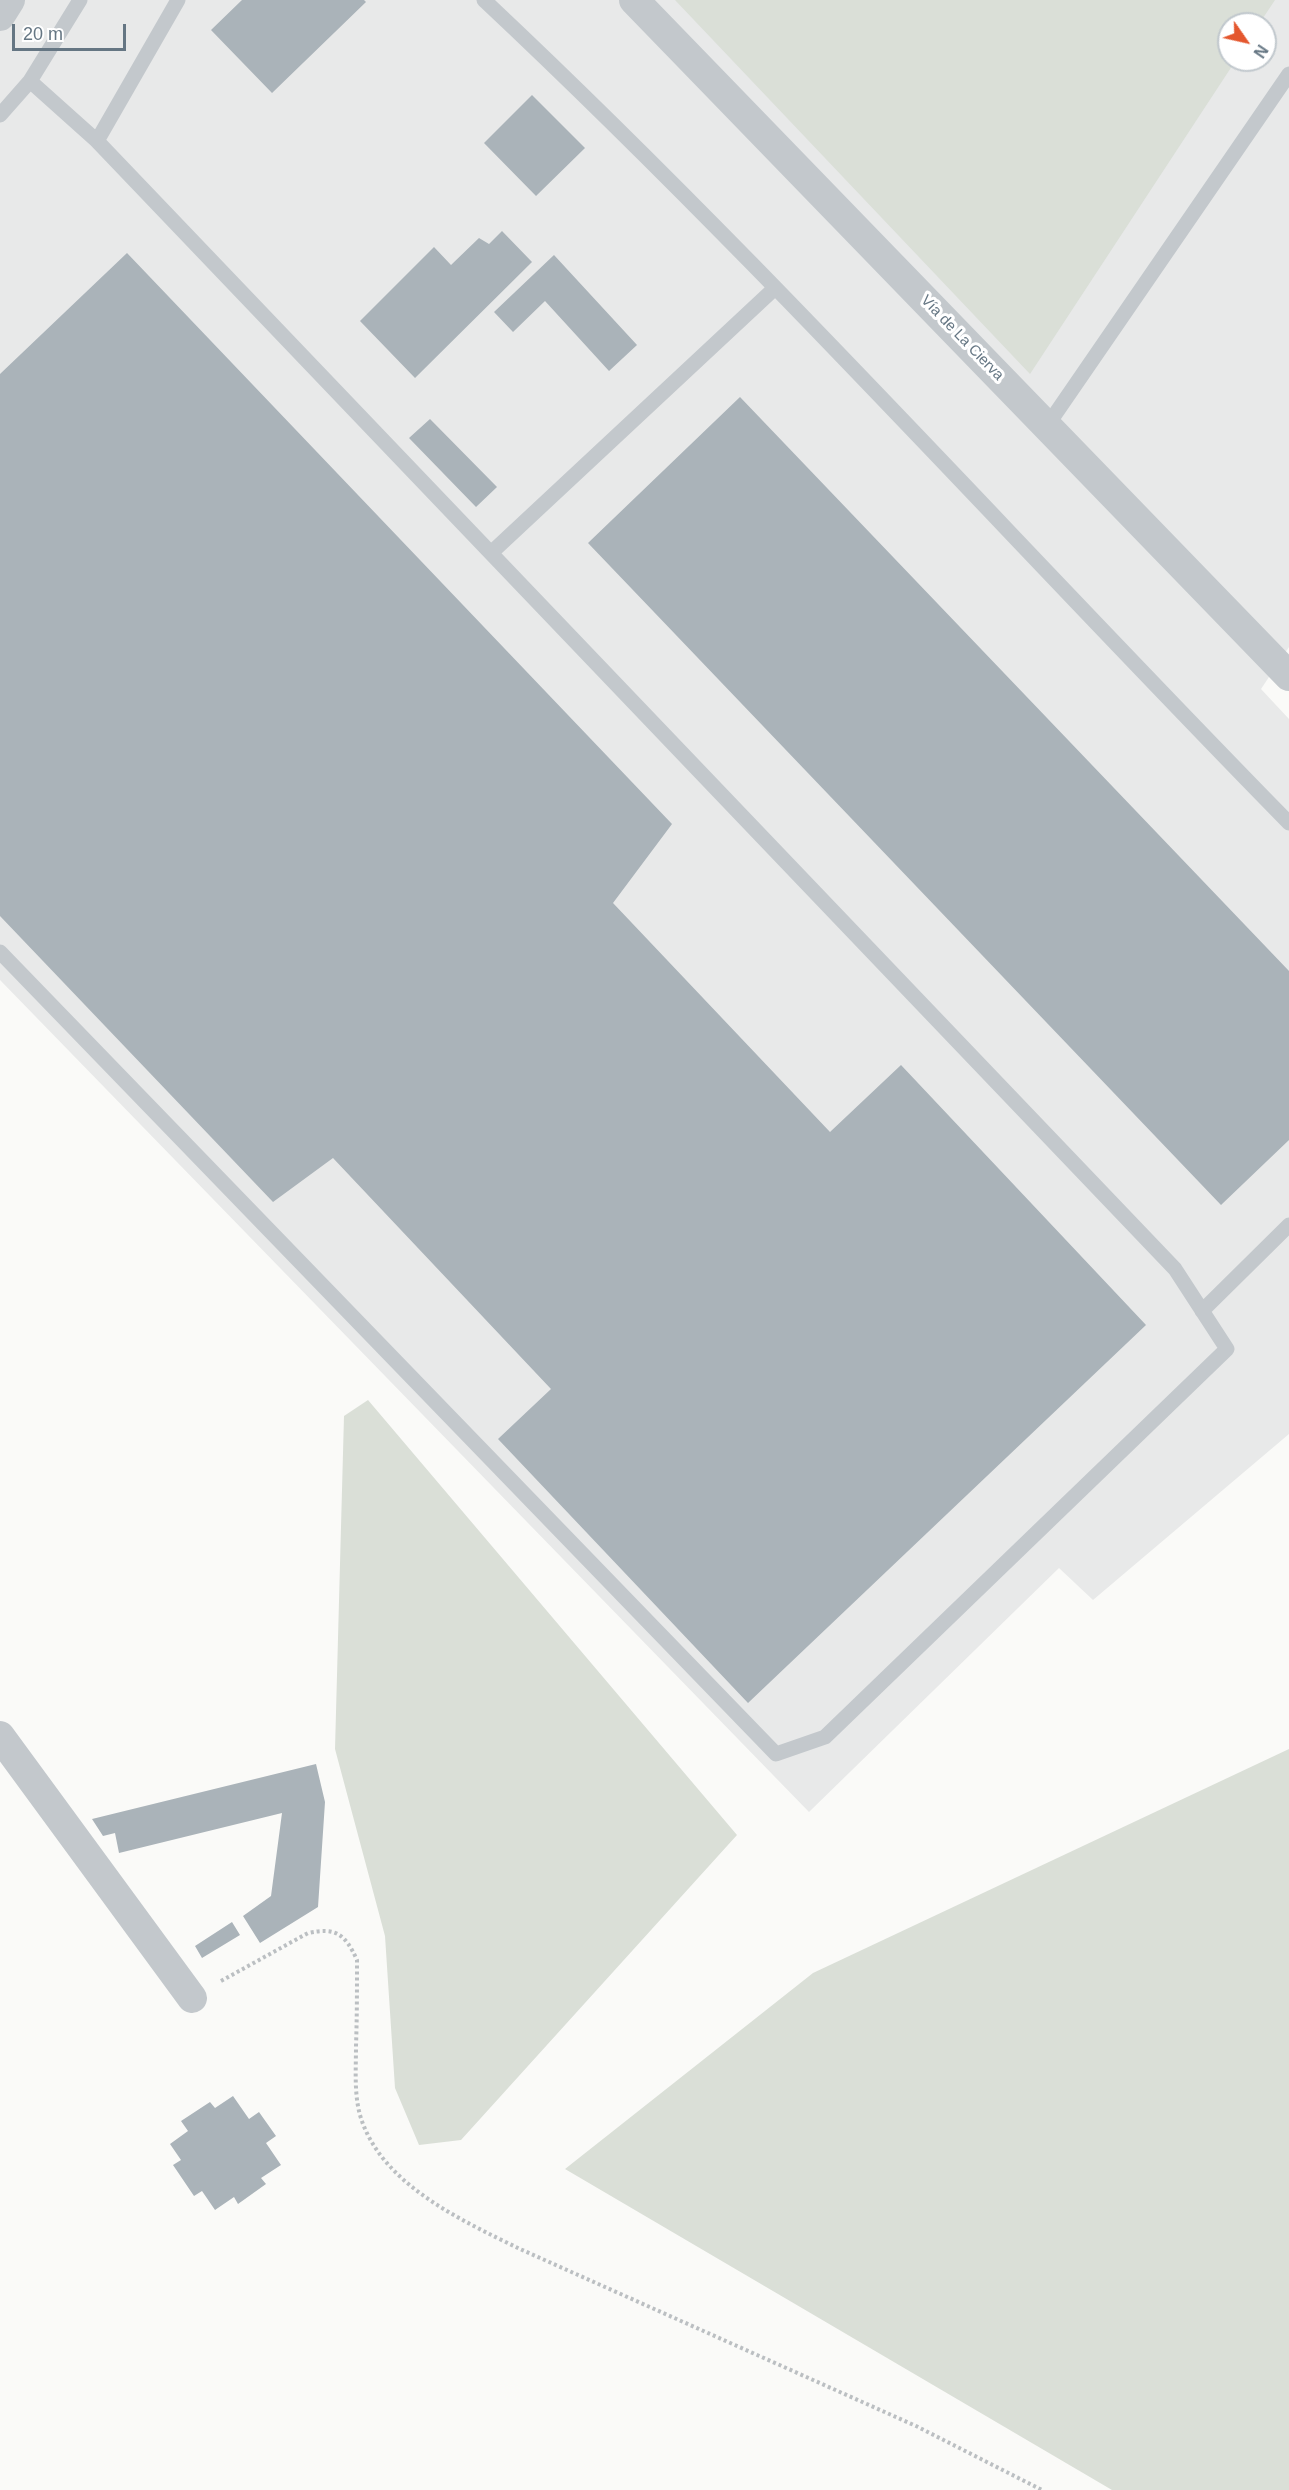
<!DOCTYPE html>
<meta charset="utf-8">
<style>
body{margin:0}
#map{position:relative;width:1289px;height:2490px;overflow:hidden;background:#fafaf8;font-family:Arial,sans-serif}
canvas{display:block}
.north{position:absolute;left:1217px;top:12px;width:60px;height:60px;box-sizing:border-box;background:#fff;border:2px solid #c1c8cd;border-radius:50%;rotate:124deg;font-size:16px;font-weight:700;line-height:24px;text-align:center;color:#657683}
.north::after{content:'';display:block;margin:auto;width:21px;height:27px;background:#e4572e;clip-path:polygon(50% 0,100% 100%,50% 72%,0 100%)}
.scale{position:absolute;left:12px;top:24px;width:114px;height:27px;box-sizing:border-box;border:3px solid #657683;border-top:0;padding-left:8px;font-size:18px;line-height:21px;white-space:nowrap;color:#657683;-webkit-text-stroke:4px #fff;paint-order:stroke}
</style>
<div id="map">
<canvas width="1289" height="2490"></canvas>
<div class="north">N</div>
<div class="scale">20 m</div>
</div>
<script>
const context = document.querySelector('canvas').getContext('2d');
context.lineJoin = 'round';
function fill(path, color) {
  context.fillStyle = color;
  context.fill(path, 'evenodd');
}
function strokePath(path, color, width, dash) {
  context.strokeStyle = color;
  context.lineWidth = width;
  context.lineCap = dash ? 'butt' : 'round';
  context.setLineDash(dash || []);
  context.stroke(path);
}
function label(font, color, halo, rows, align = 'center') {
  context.font = font + ' Arial,sans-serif';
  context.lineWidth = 6;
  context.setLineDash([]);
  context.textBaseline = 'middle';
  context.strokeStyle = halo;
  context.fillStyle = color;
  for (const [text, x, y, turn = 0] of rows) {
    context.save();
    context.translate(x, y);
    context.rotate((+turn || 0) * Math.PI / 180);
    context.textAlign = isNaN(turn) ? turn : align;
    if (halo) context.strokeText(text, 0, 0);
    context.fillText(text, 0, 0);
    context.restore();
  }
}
const built = new Path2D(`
 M0,0H1289V647L1261,689L1289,719V1434L1093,1600L1059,1568L809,1812L0,980ZM1229,24H1265V60H1229Z`);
const green = new Path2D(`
 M675,0H1275L1259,24H1229V60H1236L1030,374Z
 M368,1400L737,1835L461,2140L419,2145L395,2088L385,1936L335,1749L344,1416Z
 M1289,1749V2490H1112L565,2169L813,1973Z`);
const building = new Path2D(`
 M242,0H364L366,2L272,93L211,30Z
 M532,95L585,148L536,196L484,143Z
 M502,231L532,262L415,378L360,321L434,247L451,265L479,238L489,244Z
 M127,253L672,824L613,903L830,1132L901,1065L1146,1325L748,1703L498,1439L551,1389L333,1158L273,1202L0,916V374Z
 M554,255L637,345L609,371L545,301L513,332L494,312Z
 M740,397L1289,971V1140L1221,1205L588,543Z
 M430,419L497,487L476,507L409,438Z
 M316,1764L325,1802L318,1907L260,1943L243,1916L271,1896L282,1813L119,1853L115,1833L103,1836L92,1819Z
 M232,1922L240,1935L202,1958L195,1946Z
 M233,2096L249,2119L259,2112L276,2136L266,2143L281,2165L261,2178L266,2184L238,2204L234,2197L215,2210L202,2191L194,2196L173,2165L181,2160L170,2144L188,2131L181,2121L210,2102L215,2108Z`);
const path = new Path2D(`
 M221,1981L308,1933C336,1927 345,1934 357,1960C357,1989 357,2017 356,2046C356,2069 354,2093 360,2115C380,2184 461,2220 520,2249L916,2426L1042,2490`);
const service = new Path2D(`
 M484,0C764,263 1020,549 1289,823
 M0,115L30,81L80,0
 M97,141L178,0
 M1047,426L1289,74
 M491,553L775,288
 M0,952L776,1754L825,1737L1227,1349L1175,1269L97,141L30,81
 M1202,1311L1289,1225`);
const minor = new Path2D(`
 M634,0L1289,676
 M0,16L10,0
 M0,1736L192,1998`);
const streetNames = [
 ["Vía de La Cierva",962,338,46]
];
fill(built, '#e8e9e9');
fill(green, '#dadfd7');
fill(building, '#aab3b9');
strokePath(path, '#bbbfc2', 4, [3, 3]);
strokePath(service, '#c3c8cc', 15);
strokePath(minor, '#c3c8cc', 30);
label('15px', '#657683', '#fff', streetNames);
</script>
